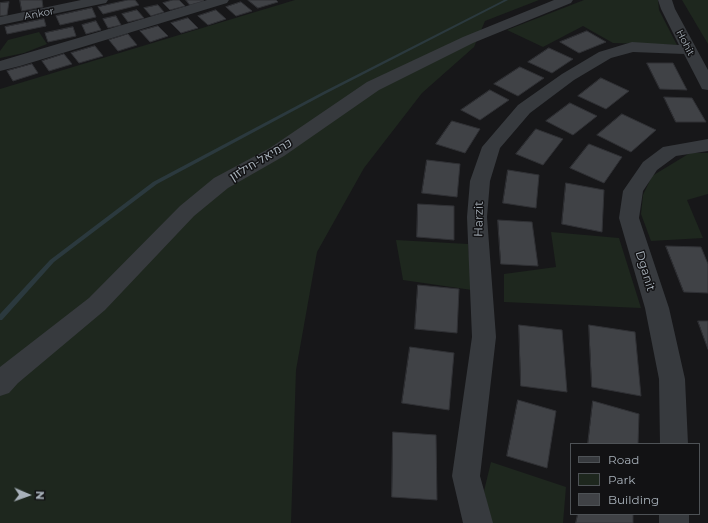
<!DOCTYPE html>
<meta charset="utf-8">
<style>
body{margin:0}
#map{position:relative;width:708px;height:523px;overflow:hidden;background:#171719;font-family:Montserrat,sans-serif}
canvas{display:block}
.legend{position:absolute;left:570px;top:443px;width:130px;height:72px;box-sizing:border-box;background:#121214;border:1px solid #4e5256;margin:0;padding:5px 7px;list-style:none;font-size:12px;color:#a8b1ba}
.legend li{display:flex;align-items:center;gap:8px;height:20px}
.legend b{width:20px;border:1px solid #4e5256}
.north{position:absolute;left:8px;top:475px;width:40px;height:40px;-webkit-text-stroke:3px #121214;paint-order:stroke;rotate:92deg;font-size:11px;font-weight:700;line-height:16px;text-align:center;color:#a8b1ba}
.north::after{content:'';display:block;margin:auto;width:14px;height:18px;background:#a8b1ba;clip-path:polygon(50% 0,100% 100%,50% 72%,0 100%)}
</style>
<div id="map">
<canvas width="708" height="523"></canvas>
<ul class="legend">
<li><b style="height:5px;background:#373a3e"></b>Road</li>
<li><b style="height:11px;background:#1e271e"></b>Park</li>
<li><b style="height:11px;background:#404246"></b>Building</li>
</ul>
<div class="north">N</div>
</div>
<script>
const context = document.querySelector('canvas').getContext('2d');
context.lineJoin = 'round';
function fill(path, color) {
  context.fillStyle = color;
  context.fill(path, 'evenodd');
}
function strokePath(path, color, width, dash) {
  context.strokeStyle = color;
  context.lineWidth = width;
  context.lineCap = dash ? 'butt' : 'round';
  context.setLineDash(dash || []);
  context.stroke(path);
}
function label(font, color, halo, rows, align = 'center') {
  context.font = font + ' Montserrat,Heebo,sans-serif';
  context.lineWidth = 3;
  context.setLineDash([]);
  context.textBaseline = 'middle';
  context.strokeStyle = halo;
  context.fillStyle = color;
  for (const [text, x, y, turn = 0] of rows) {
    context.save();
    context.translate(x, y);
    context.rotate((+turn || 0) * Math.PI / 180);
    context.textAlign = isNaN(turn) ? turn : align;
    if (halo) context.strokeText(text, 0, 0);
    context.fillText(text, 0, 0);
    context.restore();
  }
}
const green = new Path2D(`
 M295,0H539L485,21L474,47L422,93L364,168L317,252L296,370L291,523H0V89Z
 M584,0H658L659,10L677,45L613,43L583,26L543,47L507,30Z
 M682,0H708V44Z
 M39,32L47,44L24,53L0,58V51L8,40Z
 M690,153H708V194L687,200L703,238L651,241L641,214L643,195L652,176Z
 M551,232L619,238L641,308L504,302V274L556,267Z
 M396,240L468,244L472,290L403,280Z
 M491,462L566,487L563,523H491L484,491Z`);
const stream = new Path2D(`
 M504,0H508L325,94L157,184L54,262L2,320H0V314L50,260L153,182L323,92Z`);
const building = new Path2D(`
 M20,0H42L43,7L22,11Z
 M128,0H135L139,5L103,14L98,7Z
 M173,0H179L185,6L170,10L163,3Z
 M186,0H203L204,1L190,5Z
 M248,0H276L278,2L258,8Z
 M9,2L7,15L0,16V3Z
 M241,2L252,11L236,16L226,7Z
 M158,5L164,12L151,16L144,8Z
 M92,8L96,17L60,25L56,16Z
 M137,10L144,18L128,22L122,14Z
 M216,10L226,19L208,25L198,16Z
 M116,16L121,25L108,28L103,19Z
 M188,18L198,28L181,33L171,23Z
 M44,19L46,26L7,34L5,27Z
 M96,21L101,30L86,34L82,25Z
 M158,26L168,36L150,42L140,31Z
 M73,27L76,36L48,42L45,33Z
 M587,31L606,42L579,53L560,42Z
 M128,34L137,45L118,51L109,40Z
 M95,46L103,56L79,63L71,53Z
 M549,48L573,59L552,73L528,62Z
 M64,54L72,64L49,71L42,61Z
 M647,63H673L687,90L660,89Z
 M32,64L38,73L13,81L7,71Z
 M520,67L544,78L518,96L494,84Z
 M601,78L629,91L606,109L578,96Z
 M490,90L509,100L480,120L461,110Z
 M664,97L692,98L706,122H676Z
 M570,103L597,116L573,135L546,121Z
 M622,114L656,130L631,152L597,135Z
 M452,121L480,129L465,153L436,144Z
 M536,129L563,139L543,165L516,154Z
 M589,144L622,157L604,183L570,168Z
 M427,160L460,164L457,197L422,193Z
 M508,170L539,175L536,208L503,203Z
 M566,183L604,190L602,232L562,224Z
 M418,204L454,206V240L417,237Z
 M498,220L532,222L538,266L501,264Z
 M666,246L701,247L708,264V293L684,292Z
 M418,285L459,289L457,333L415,329Z
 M698,321H708V349Z
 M519,325L562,330L567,392L521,386Z
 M589,325L635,332L641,396L592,387Z
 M410,347L454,353L449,410L402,403Z
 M518,400L556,411L547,468L507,456Z
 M593,401L639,414L638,444H588Z
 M393,432L436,435L437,500L392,497Z
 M578,514H633V523H576Z`);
const minor = new Path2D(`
 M81,0H108L106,3L101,4L0,25V17Z
 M207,0H229L227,3L20,66L0,71V61Z
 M554,0H573L571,3L473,43L379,90L284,156L228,188L194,216L105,310L18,383L9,393L0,396V367L89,298L180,206L214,178L270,148L367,82L463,37Z
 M658,0H672L675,9L708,70V90L702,89L700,85L684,54L633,52L611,58L574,80L530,113L500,148L490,181L487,217L496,337L480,476L493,523H463L452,476L472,337L467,217L470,181L482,147L518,105L562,74L599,52L632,42L679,45L661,9Z
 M708,139V151L676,156L657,170L643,191L639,218L669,308L685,379L688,444H660L659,379L645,308L619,218L623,191L643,162L663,147Z
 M659,514H689V523H659Z`);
const farStreetnames = [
 ["Ankor",39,14,-11],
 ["Hohit",685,43,62]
];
const streetNames = [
 ["כרמיאל-חילזון",261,160,-31],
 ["Harzit",479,219,-89],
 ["Dganit",645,271,73]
];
fill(green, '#1e271e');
fill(stream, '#2b393e');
fill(building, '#404246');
strokePath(building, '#303135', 1);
fill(minor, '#373a3e');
label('10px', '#a8b1ba', '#121214', farStreetnames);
label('12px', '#a8b1ba', '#121214', streetNames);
</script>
